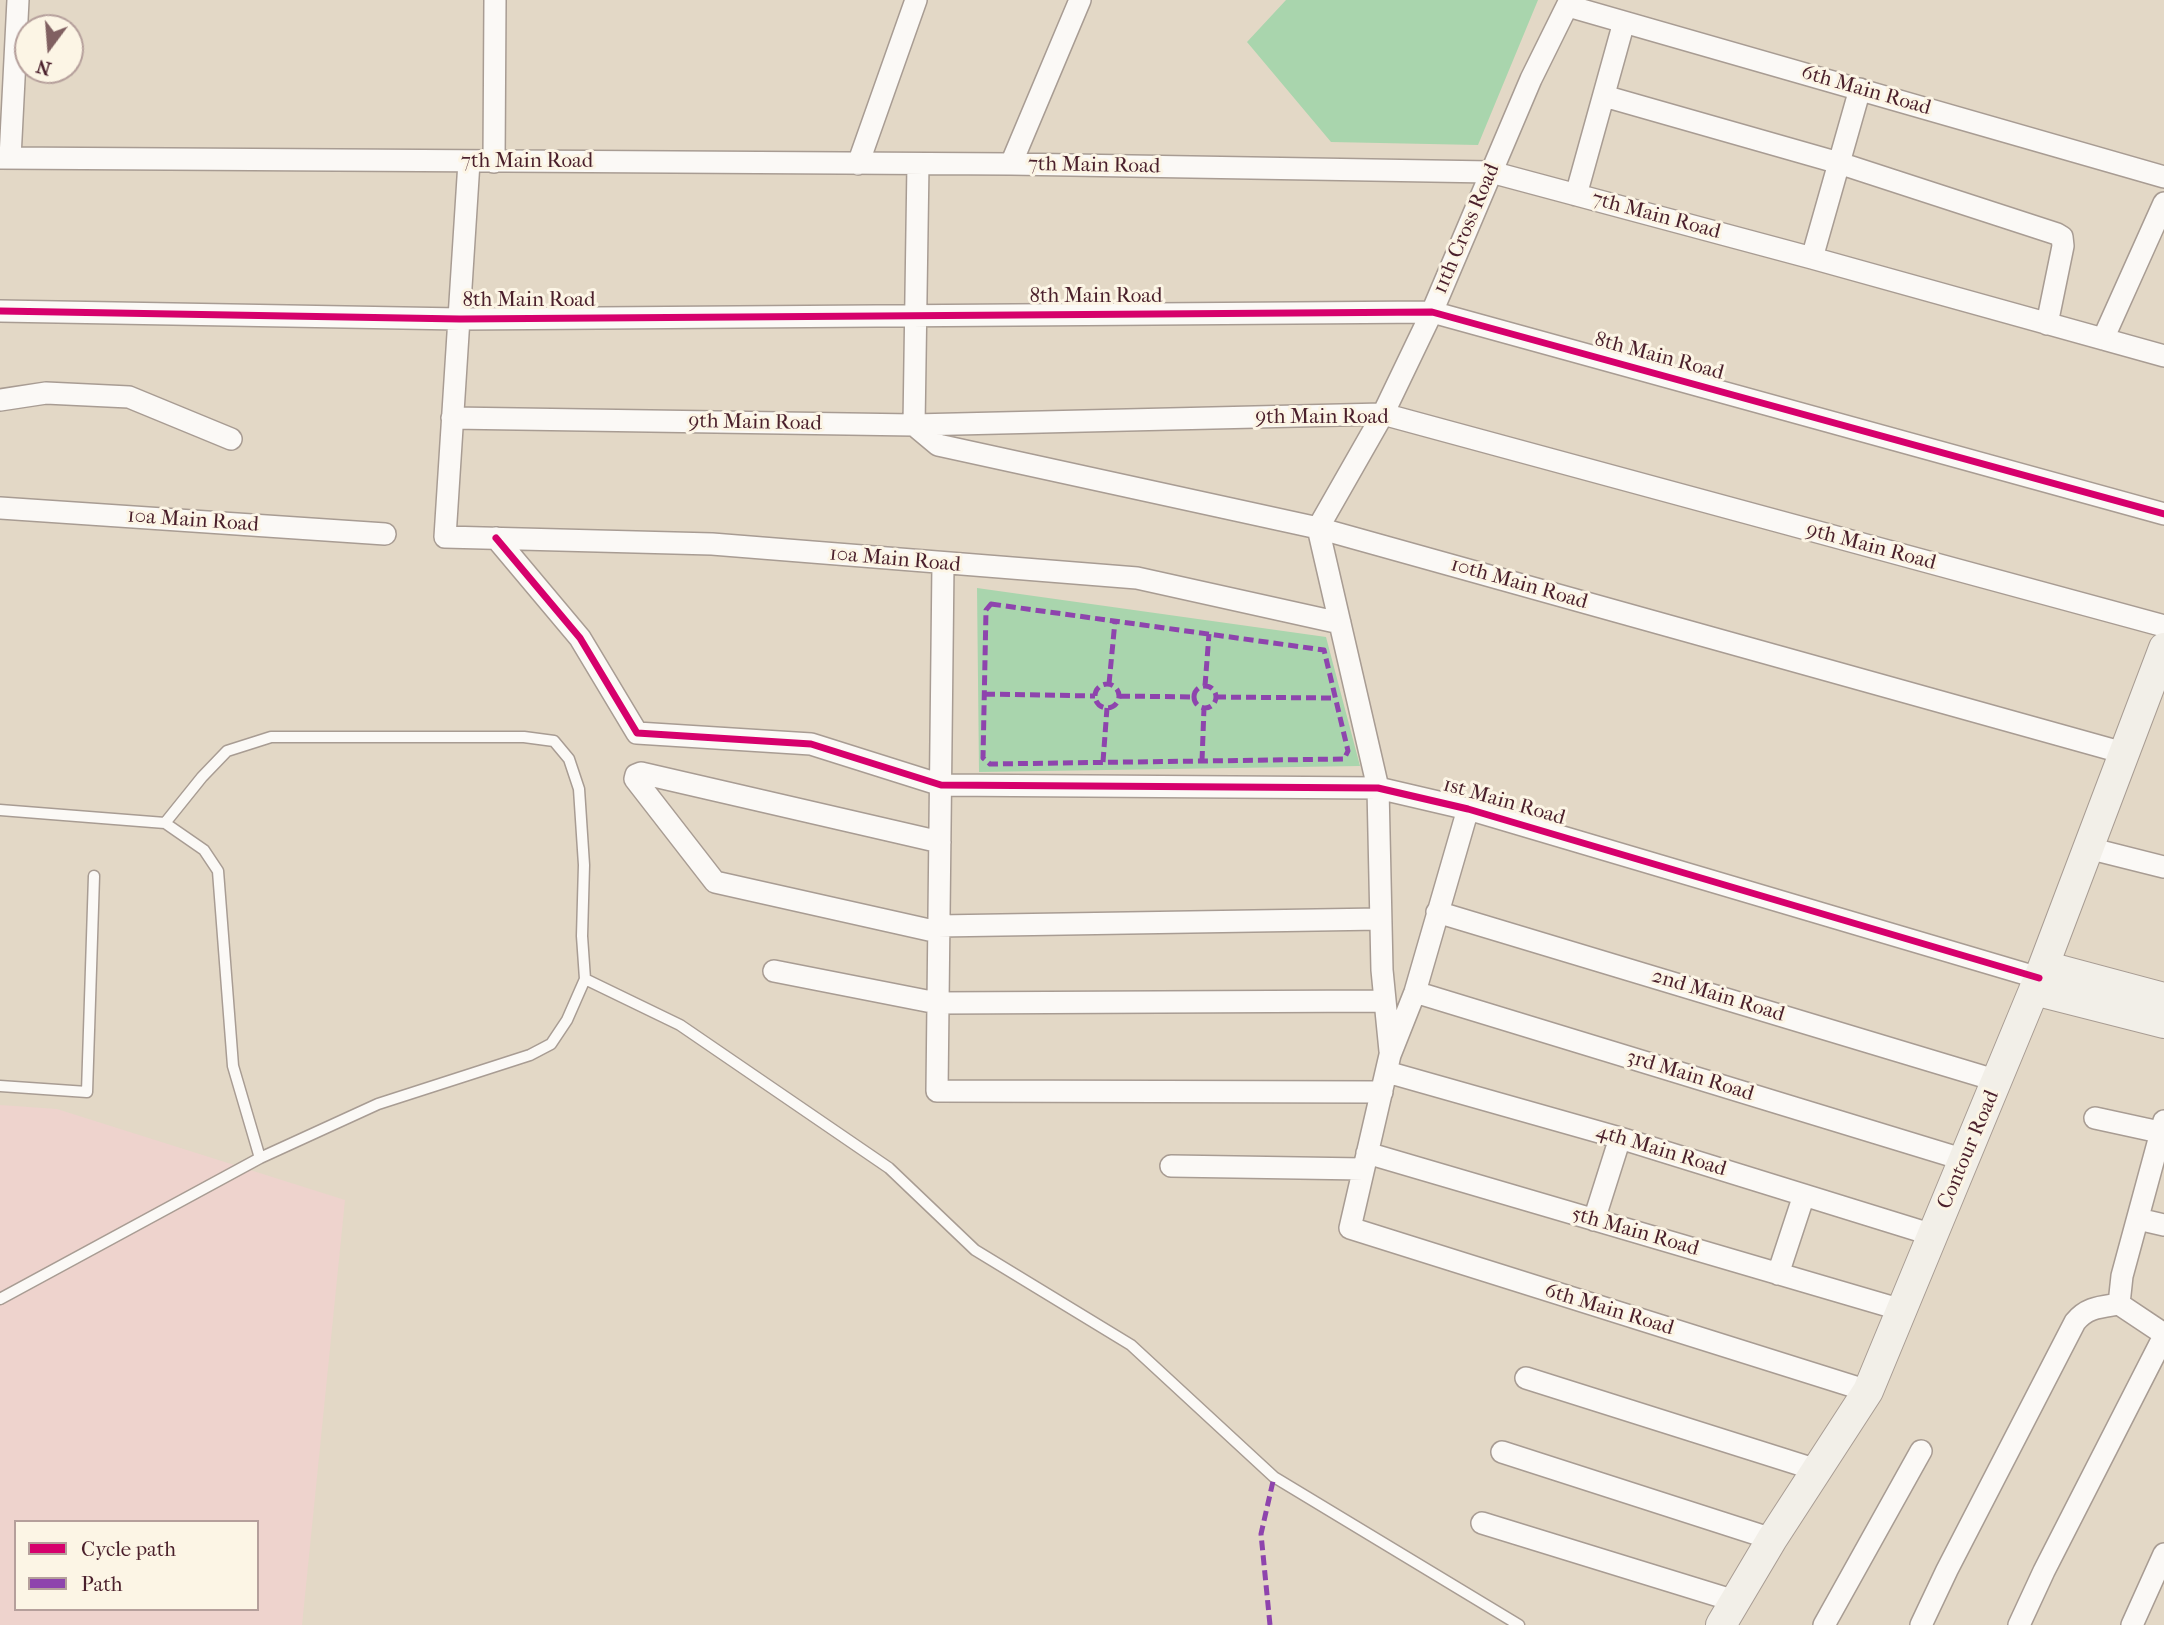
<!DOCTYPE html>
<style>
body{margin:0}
#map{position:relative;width:2164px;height:1625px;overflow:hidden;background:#e3d8c6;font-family:"IM FELL French Canon",serif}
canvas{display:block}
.legend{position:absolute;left:14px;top:1520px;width:245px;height:91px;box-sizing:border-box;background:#fcf5e5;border:2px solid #b59f9b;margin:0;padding:9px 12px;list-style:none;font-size:21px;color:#4a1f2b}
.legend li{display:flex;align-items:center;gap:14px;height:35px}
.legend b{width:35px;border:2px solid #b59f9b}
.north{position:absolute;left:14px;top:14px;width:70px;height:70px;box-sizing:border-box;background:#fcf5e5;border:2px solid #b59f9b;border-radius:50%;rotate:196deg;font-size:19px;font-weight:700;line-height:28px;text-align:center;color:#4a1f2b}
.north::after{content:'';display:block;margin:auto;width:24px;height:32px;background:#806061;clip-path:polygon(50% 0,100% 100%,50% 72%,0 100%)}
</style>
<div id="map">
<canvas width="2164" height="1625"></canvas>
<ul class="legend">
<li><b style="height:9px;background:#d6006c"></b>Cycle path</li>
<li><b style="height:9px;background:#8e44ad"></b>Path</li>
</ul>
<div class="north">N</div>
</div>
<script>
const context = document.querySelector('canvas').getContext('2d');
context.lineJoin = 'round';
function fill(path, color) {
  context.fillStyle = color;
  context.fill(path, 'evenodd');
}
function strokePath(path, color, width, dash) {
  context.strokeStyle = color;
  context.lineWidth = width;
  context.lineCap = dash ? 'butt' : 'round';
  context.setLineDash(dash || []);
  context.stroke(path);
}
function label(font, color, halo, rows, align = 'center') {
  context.font = font + ' "IM FELL French Canon",serif';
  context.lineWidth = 6;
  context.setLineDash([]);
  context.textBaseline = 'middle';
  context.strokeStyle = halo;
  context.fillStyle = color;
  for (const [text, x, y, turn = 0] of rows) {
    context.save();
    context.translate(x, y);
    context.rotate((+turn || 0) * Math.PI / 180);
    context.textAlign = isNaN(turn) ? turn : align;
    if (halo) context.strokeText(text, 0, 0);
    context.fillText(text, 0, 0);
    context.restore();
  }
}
const built = new Path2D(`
 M0,1105L57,1109L345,1200L302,1625H0ZM16,1522H257V1609H16Z`);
const green = new Path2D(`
 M1286,0H1538L1478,145L1331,142L1247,42Z
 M977,588L1326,637L1360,766L979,772Z`);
const lane = new Path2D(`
 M0,810L165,823L204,850L218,871L233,1066L260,1158L378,1104L530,1055L551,1044L567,1020L585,979
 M165,823L202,777L227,751L271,737H524L554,741L569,759L579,789L584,865L582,936L585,979L680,1025L889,1168L975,1250L1131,1345L1274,1477L1519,1625
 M0,1086L87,1092L94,876
 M0,1299L260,1158`);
const street = new Path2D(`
 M1568,6L2164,177
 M1604,96L1839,163L2057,234L2062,237L2063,246L2047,324
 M0,158L1011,164L1491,172L1812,258L2164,356
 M10,158L18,0
 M469,162L445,537L712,544L1137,578L1340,623
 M494,162L495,0
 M858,164L916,0
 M918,164L914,425L938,445L1318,528L2124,753
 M1011,164L1080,0
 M1576,195L1624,22
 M1812,258L1860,89
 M0,311L460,319L1432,312L2164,514
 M2103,339L2164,203
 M0,400L46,393L129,397L231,439
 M452,418L914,425L1383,414L2164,626
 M0,508L385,534
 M1318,528L1383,414L1432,312L1531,79L1570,0
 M1318,528L1378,788L1382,970L1390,1051
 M496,538L580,638L637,733L811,744L941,785L1378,788L1468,809L2039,978
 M943,564L937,1091L1382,1092
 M1468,809L1415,992L1390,1055L1350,1228L1868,1391
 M2088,848L2164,867
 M1437,912L1998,1081
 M938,926L1380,919
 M938,932L715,882L635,779L636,775L641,773L940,842
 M774,971L937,1003L1383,1001
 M1415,992L1965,1160
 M1387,1072L1620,1138L1933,1235
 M2095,1118L2164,1133
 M2164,1121L2122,1276L2119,1304L2164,1334
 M1367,1153L1902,1310
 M1171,1166L1363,1169
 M2138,1219L2164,1225
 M1594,1220L1620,1138
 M1778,1274L1804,1195
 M1526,1378L1817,1470
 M1502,1452L1772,1539
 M1482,1523L1735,1601
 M1824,1625L1921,1451
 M1921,1625L1947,1570L2075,1322C2087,1307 2101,1307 2119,1304
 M2019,1625L2044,1571L2164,1336
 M2132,1625L2164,1554`);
const secondary = new Path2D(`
 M2044,966L2164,998
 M2034,990L2164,1023
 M1721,1625L1772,1539L1868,1391L2039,978L2164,648`);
const quiet = new Path2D(`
 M991,604L1324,650L1348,751L1344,759L990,764L983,758L986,610Z
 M1095 696a12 12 0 1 1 24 0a12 12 0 1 1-24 0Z
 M1109,684L1115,621
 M1205,686L1209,634
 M1194 697a11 11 0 1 1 22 0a11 11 0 1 1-22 0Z
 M985,694L1095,696
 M1120,696L1194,697
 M1216,697L1335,698
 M1202,761L1204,708
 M1103,762L1107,708
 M1270,1625L1261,1534L1274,1477`);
const cycleway = new Path2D(`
 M0,311L460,319L1432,312L2164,514
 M496,538L580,638L637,733L811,744L941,785L1378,788L1468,809L2039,978`);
const streetNames = [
 ["6th Main Road",1866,91,16],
 ["7th Main Road",527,162],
 ["7th Main Road",1094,166,1],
 ["7th Main Road",1656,216,15],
 ["11th Cross Road",1467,229,-67],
 ["8th Main Road",1096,297],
 ["8th Main Road",529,301],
 ["8th Main Road",1659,357,15],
 ["9th Main Road",1322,418],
 ["9th Main Road",755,423,1],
 ["10a Main Road",193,521,4],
 ["9th Main Road",1871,547,15],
 ["10a Main Road",895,560,5],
 ["10th Main Road",1519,584,16],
 ["1st Main Road",1504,802,16],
 ["2nd Main Road",1718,996,17],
 ["3rd Main Road",1690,1076,17],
 ["Contour Road",1969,1150,-67],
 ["4th Main Road",1661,1151,17],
 ["5th Main Road",1635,1232,16],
 ["6th Main Road",1609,1310,17]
];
fill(built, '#eed3cd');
fill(green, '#a9d5ad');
strokePath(lane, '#a89c93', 13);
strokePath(street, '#a89c93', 24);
strokePath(secondary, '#a89c93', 32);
strokePath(lane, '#fbf9f6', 10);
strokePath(street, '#fbf9f6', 21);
strokePath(secondary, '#f2efe8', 30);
strokePath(quiet, '#8e44ad', 5, [10, 5]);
strokePath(cycleway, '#d6006c', 7);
label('21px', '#4a1f2b', '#fcf5e5', streetNames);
</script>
